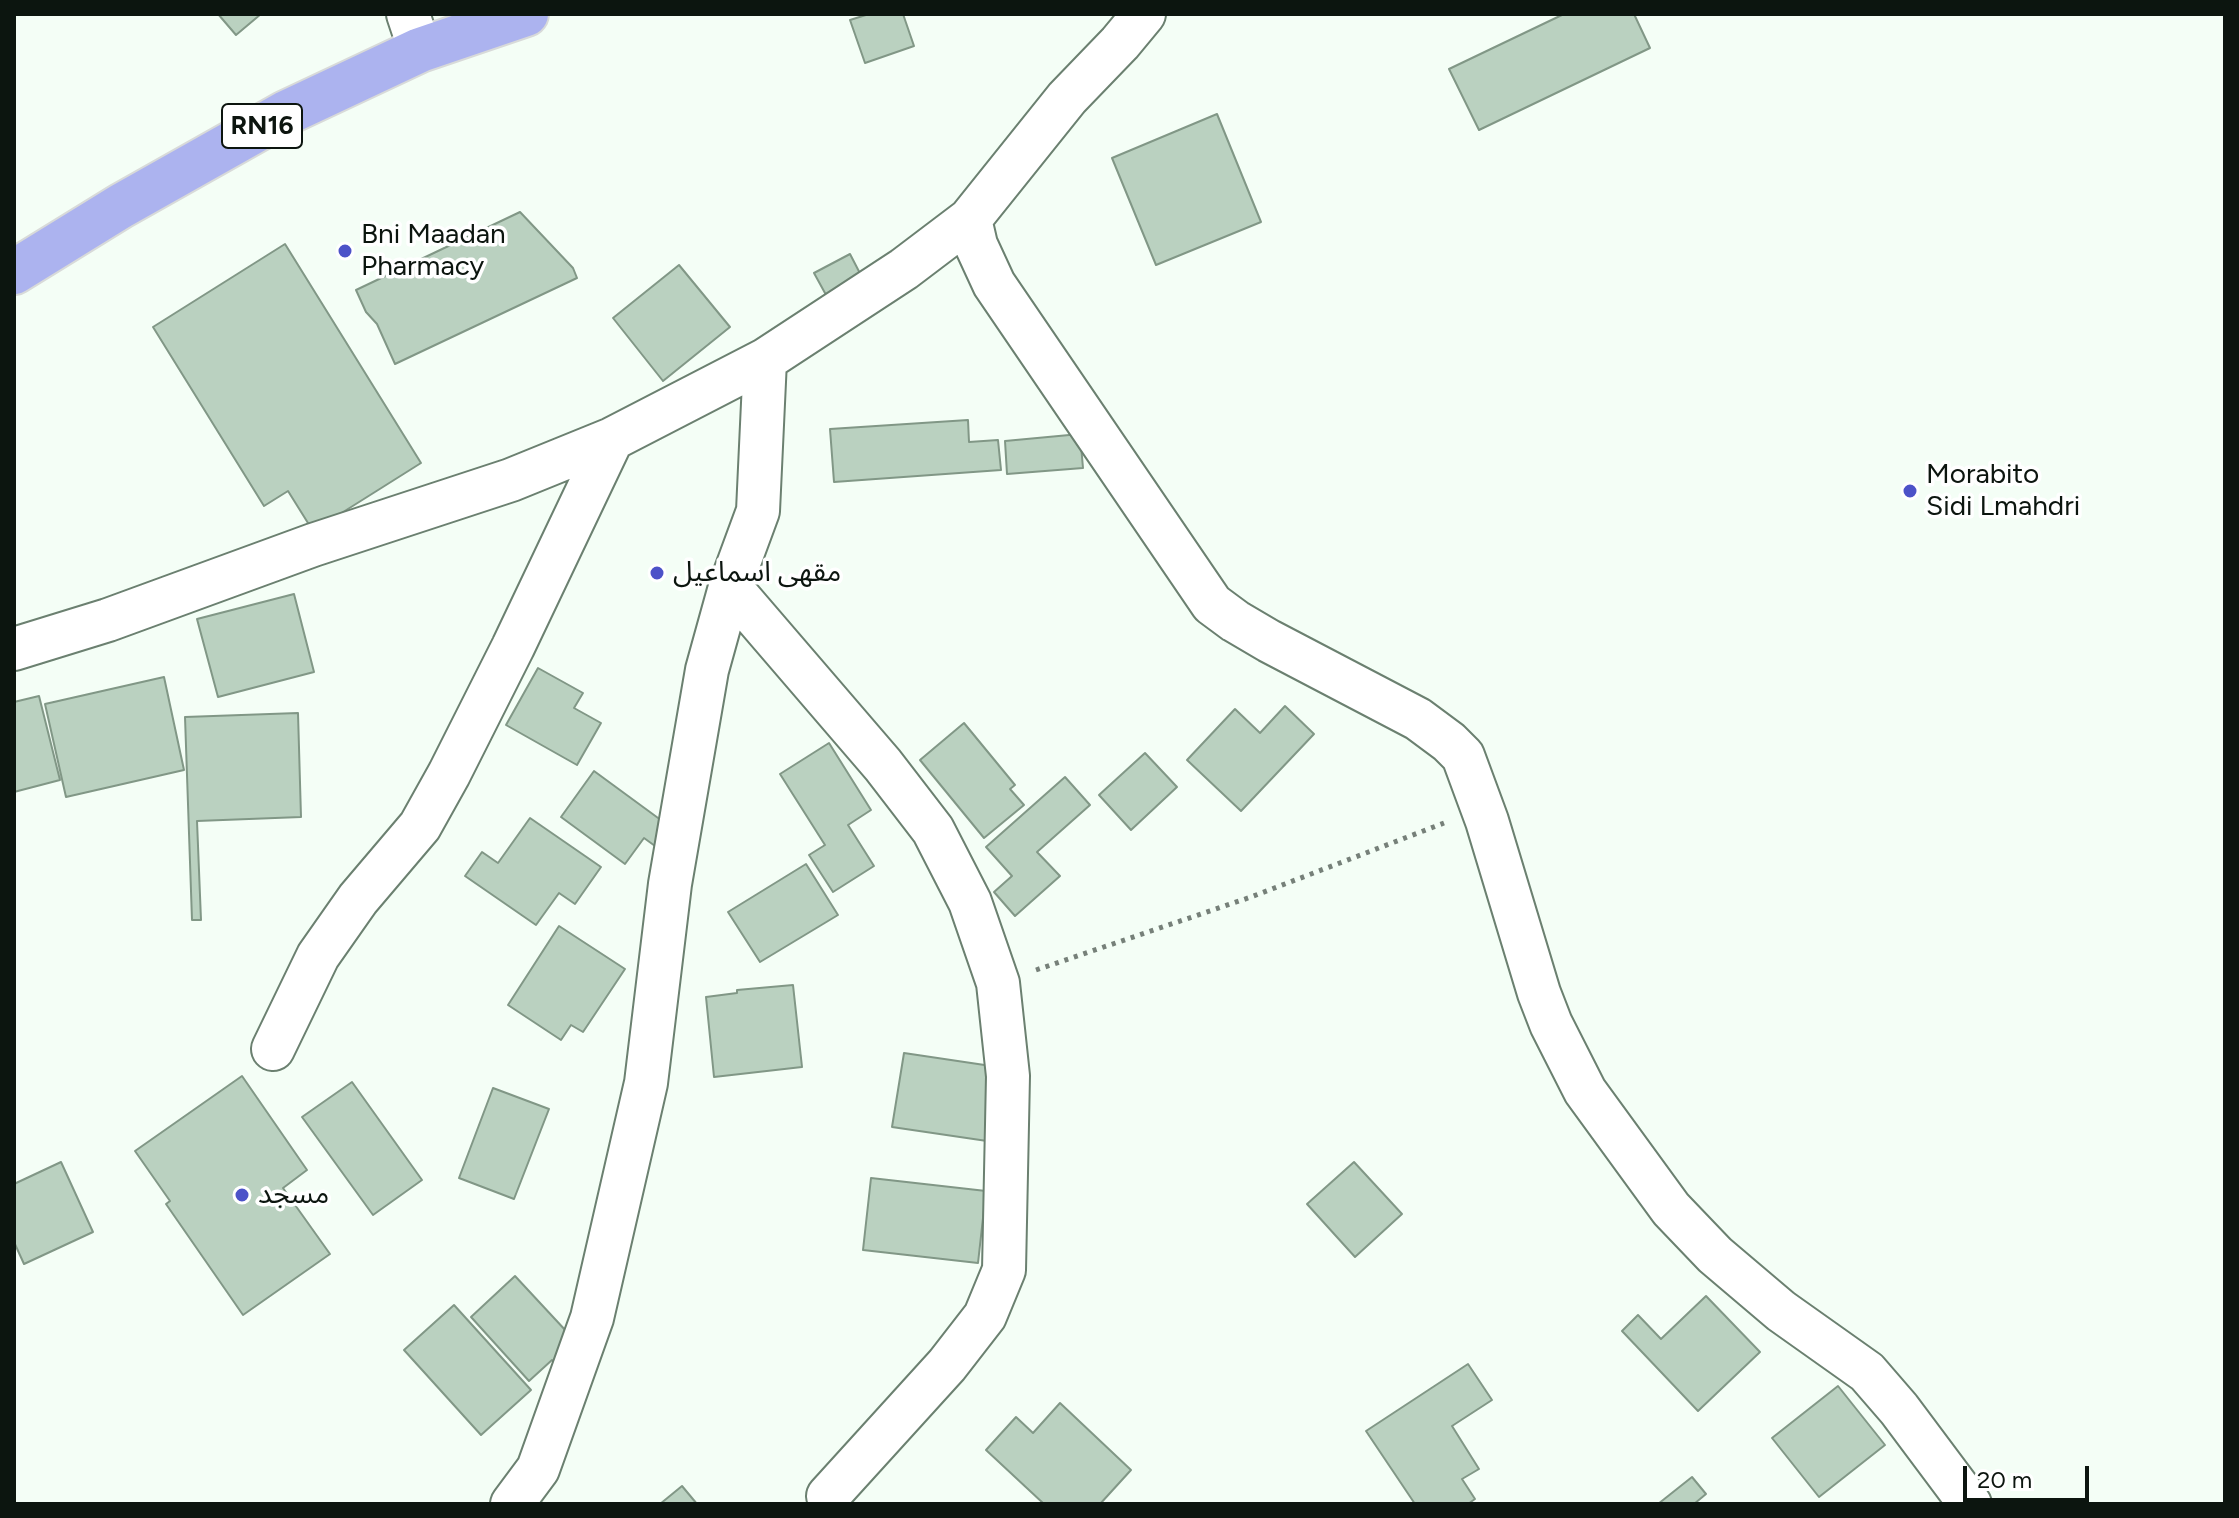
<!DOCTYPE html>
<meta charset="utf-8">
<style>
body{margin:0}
#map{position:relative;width:2239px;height:1518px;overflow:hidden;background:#f4fef6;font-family:Figtree,sans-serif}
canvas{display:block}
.frame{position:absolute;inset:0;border:16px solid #0c150f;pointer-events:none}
.scale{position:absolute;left:1963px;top:1466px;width:126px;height:36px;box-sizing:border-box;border:4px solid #0c150f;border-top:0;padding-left:10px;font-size:24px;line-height:28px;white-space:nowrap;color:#0c150f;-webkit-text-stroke:6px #fff;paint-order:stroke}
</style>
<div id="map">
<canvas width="2239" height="1518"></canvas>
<div class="frame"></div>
<div class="scale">20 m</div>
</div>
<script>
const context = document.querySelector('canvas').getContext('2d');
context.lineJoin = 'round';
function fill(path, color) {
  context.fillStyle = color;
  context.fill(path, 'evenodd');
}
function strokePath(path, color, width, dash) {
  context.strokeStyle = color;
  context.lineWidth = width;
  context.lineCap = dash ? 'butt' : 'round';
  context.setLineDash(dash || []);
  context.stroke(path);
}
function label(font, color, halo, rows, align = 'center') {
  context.font = font + ' Figtree,"Noto Sans Arabic",sans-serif';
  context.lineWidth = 7;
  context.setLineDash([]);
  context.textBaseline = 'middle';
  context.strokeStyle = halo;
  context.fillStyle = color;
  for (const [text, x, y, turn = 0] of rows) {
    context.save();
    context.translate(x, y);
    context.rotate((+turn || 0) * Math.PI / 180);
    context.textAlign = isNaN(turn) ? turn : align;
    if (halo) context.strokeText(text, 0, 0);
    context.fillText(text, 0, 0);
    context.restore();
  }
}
const building = new Path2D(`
 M218,14H261L236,35Z
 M869,14H903L914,46L865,63L850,20Z
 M1564,14H1634L1650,48L1479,130L1449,69Z
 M1217,114L1261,222L1156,265L1112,158Z
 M520,212L573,268L577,278L395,364L377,324L366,312L356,290Z
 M285,244L421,463L313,531L288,491L264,506L153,327Z
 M850,254L866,285L831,304L814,273Z
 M679,265L730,327L663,381L613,318Z
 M968,420L969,442L998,440L1001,470L834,482L830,429Z
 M1080,434L1083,468L1007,474L1005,441Z
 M294,594L314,672L218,697L197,619Z
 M538,668L583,693L574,708L601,723L577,765L506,725Z
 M164,677L184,770L66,797L45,704Z
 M39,696L60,780L14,792V702Z
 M1285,706L1314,734L1241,811L1187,760L1235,709L1260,733Z
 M298,713L301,817L197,821L201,920H192L185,717Z
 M964,723L1015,785L1010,789L1024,805L984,838L920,760Z
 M829,743L871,810L848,825L874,866L833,892L809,855L825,845L780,774Z
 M1145,753L1177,787L1131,830L1099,795Z
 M594,771L669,826L655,846L644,838L625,864L561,817Z
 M1065,777L1090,805L1037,852L1060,876L1015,916L994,892L1012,876L986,847Z
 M530,818L601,867L575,904L559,893L536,925L465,876L482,852L498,863Z
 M806,864L838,915L760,962L728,912Z
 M559,926L625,969L583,1032L571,1025L561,1040L508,1005Z
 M793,985L802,1067L714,1077L706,997L737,993V990Z
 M904,1053L998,1067L987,1141L892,1127Z
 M242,1076L307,1170L283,1188L330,1254L243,1315L166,1204L170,1201L135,1151Z
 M352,1082L422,1180L373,1215L302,1117Z
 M493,1088L549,1109L514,1199L459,1178Z
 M61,1162L93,1232L24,1264L14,1242V1184Z
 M1354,1162L1402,1214L1355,1257L1307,1204Z
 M871,1178L986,1191L978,1263L863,1250Z
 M515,1276L580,1346L557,1367L552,1360L529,1381L471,1317Z
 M1706,1296L1760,1352L1698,1411L1622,1331L1638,1315L1661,1339Z
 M454,1305L531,1390L481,1435L404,1350Z
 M1468,1364L1492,1400L1452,1426L1479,1469L1462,1479L1475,1499L1468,1504H1415L1366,1431Z
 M1838,1386L1885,1445L1819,1497L1772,1438Z
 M1060,1403L1131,1470L1100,1504H1044L986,1450L1016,1417L1033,1433Z
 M1692,1477L1706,1494L1694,1504H1658Z
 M682,1486L697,1504H660Z`);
const path = new Path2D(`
 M1036,970L1251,897L1444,823`);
const minor = new Path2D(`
 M408,14L420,50
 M1144,14L1120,43L1067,98L970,219L976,245L994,284L1212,604L1235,621L1269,641L1418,719L1449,742L1463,756L1487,821L1539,993L1551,1024L1585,1091L1671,1209L1715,1255L1781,1311L1867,1372L1899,1409L1970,1504
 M730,587L883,765L933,830L970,902L998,983L1008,1076L1004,1270L985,1316L947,1365L828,1496
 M14,649L108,620L313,545L511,480L612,439L765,360L904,269L970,219
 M273,1049L318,956L358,899L420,826L449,774L513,647L612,439
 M512,1504L538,1469L592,1318L646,1083L670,884L707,670L730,587L758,511L765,360`);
const major = new Path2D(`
 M14,272L121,206L286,113L420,50L526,14`);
const markers = [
 [345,251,8,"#4c52c8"],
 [1910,491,8,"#4c52c8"],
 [657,573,8,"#4c52c8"],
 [242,1195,8,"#4c52c8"]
];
const shields = [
 [262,126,80]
];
const shieldNames = [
 ["RN16",262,126]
];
const poiNames = [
 ["Bni Maadan",361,235],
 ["Pharmacy",361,267],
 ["Morabito",1926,475],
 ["Sidi Lmahdri",1926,507],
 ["مقهى اسماعيل",673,573],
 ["مسجد",258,1195]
];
fill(building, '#bad1c0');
strokePath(building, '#819786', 2);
strokePath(minor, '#6b8070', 46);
strokePath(major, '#d8dad9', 48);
strokePath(path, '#768079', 5, [4, 6]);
strokePath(minor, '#fff', 42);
strokePath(major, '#acb3ef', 44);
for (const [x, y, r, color] of markers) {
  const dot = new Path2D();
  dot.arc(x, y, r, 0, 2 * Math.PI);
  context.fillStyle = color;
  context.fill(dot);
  strokePath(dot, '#fff', 3);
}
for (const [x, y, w] of shields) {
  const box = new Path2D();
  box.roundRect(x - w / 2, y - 22, w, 44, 6);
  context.fillStyle = '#fff';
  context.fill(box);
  strokePath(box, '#0c150f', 2);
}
label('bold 26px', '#0c150f', null, shieldNames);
label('28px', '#0c150f', '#fff', poiNames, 'left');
</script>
